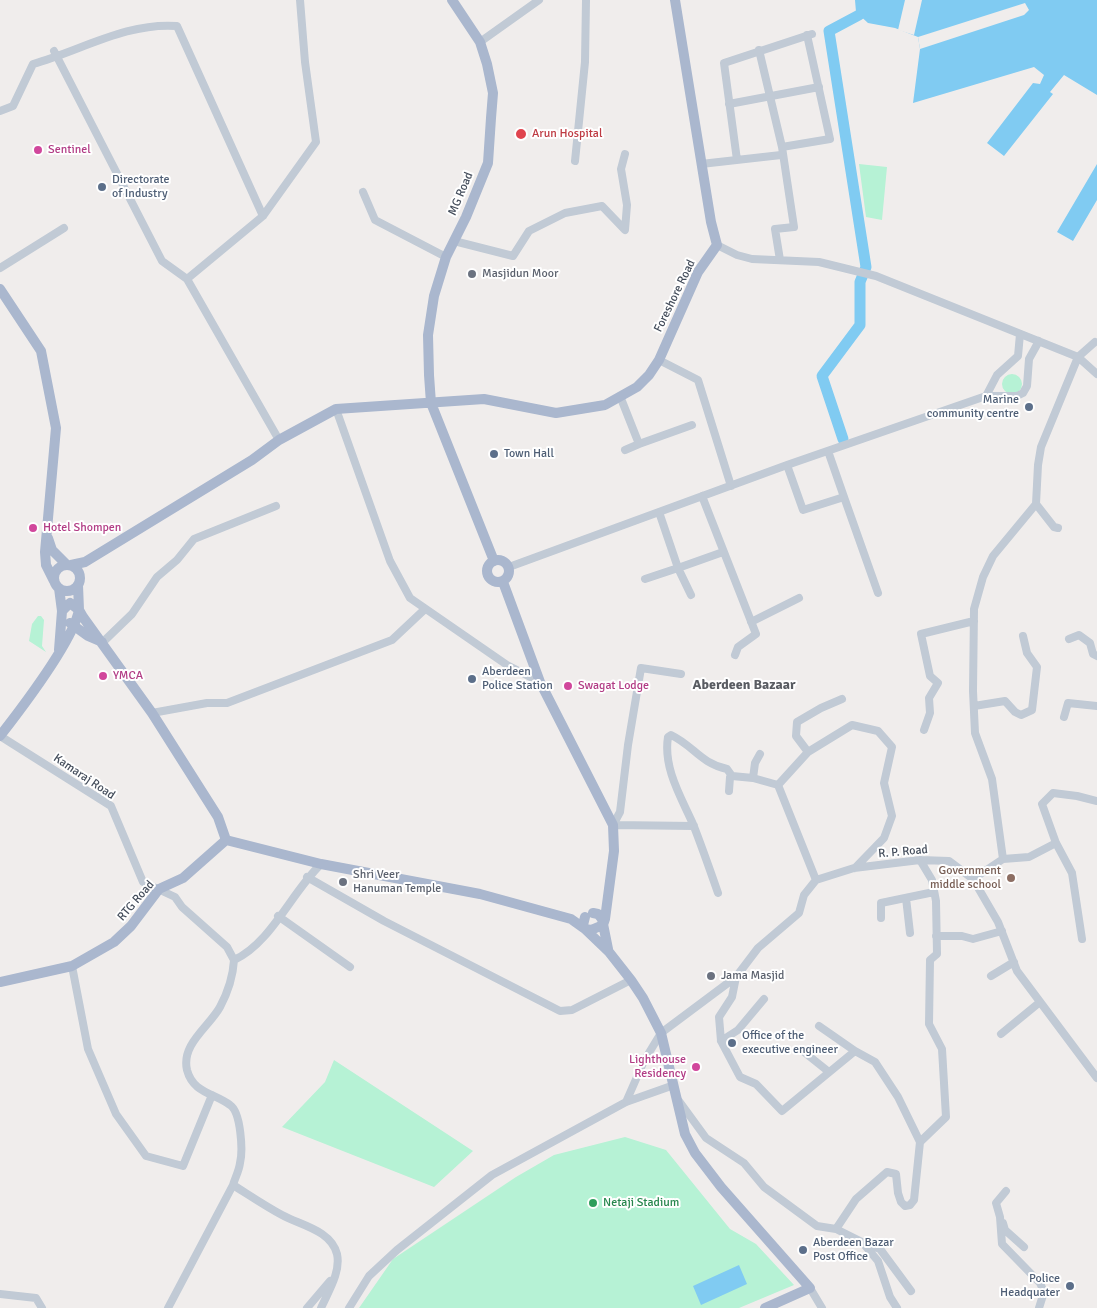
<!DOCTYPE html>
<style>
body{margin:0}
canvas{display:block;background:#f0edec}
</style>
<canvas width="1097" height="1308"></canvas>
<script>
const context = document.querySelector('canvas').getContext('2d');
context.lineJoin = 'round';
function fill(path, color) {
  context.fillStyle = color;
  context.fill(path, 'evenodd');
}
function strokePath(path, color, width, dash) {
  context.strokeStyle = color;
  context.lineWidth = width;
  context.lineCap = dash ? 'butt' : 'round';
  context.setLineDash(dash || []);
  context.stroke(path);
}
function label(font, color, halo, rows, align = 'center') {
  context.font = font + ' Signika,sans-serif';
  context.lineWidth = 4;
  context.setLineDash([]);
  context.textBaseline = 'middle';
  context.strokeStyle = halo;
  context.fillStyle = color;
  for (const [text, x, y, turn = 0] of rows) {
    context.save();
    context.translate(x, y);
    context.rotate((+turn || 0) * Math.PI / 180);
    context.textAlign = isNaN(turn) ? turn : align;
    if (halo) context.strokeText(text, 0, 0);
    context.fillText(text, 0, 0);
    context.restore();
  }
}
const green = new Path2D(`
 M859,164L887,167L882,220L866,217Z
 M1002 384a10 10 0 1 1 20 0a10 10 0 1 1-20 0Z
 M38,616H41L44,620L42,646L46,652L29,641L32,624Z
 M334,1060L473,1151L434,1187L282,1127L325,1082Z
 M625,1137L666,1150L730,1229L756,1244L794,1285L739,1308H359L393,1259L516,1177L554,1155Z`);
const water = new Path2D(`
 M855,0H1097V95L1064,75L1050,92L1053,94L1004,156L987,143L1033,83L1040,84L1044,75L1034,67L913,103L920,49L918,37L895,28L868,23L856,12Z
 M1097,164V200L1073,241L1057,232Z
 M739,1265L747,1284L701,1305L693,1286Z`);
const pier = new Path2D(`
 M905,0H922L914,35L898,30Z
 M1025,3L1029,10L1024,15L920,49L918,37Z`);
const river = new Path2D(`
 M843,439L822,376L860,325V282L866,267L829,31L859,15`);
const minor = new Path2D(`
 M480,42L539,0
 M759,50L782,147L794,227L775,229L780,260
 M54,51L162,261L187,279L279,440
 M729,104L819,87
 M0,111L13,106L33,64C80,51 127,22 177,26L263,216
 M782,147L830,139L807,35
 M737,160L724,63L812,34
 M575,161L585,62L586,0
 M701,164L781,155
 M363,192L375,220L446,257
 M454,241L513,256L529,231L565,213L602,206L625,230L627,205L621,169L625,154
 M717,245L737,255L752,259L819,262L876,276L1078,357L1097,374
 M0,268L64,228
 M187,279L263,216L316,142L305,62L300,0
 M659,360L698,380L731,486
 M620,396L639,444L692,425
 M986,396L997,375L1018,356L1020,334
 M336,409L390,561L410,598L507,665L540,682
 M625,450L639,444
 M787,465L803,510L844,497L828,451
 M702,496L756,634L738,647L735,655
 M844,497L878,593
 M1036,504L1054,527L1058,528
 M659,512L678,568L723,552
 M509,567L787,465L986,396H1017L1023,393L1027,386L1029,359L1039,341
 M645,579L678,568L691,595
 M751,622L799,598
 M1069,639L1079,635L1090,643L1093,654L1097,656
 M103,642L132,614L157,577L177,560L194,539L276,506
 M974,706L1005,701L1015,712L1021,715L1032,710L1037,667L1027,653L1023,636
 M152,713L207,703H227L392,640L425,609
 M1064,717L1068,703L1097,706
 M924,730L930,713L929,698L938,683L930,676L921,634L974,621
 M0,736L111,806L143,882L175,897L182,907L227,947L234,960
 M808,752L796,736L797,722L821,708L842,699
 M753,778L755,763L760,754
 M729,791L730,777L732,776
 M613,825L620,812L628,745L641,668L681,674
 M613,825L694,826
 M1056,843L1029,857L1003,859L992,779L975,733L973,691L974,609L983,577L993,556L1036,504L1038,465L1041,447L1078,357L1095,342
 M307,877L384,921L560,1011L572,1010L631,980
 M973,879L1003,859
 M816,880L778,785L808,752L852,725L878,731L892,747L884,783L892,816L884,838L855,868
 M718,893C710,870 702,847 693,824C681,797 663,768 668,737L671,735C694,746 700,763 727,769L732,776L753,778L778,785
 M906,898L910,933
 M278,916L350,967
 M881,918V903L934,892
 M936,936H962L973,939L1002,931
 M1082,939L1072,873L1056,843L1042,804L1053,793L1077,796L1097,801
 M72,966L88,1049L116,1114L146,1156L183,1166L212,1095
 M991,976L1014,962
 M736,977L732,997L719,1017L721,1041L740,1077L756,1084L782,1111L855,1051L875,1062L898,1097L920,1142
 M819,1026L855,1051
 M1001,1034L1040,1002
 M721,1041L738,1030L764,999
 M804,1052L829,1072
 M679,1101L706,1138L744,1163L764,1187L817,1226L836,1229L862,1242L878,1261L890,1297L897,1308
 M626,1102L644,1061L661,1033L736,977L758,948L799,913L804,895L816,880L854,868L920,860L949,861L973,879L998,922L1017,971L1097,1078
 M1006,1191L996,1203L1000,1217L1002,1244L1040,1283L1044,1292L1039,1308
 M1003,1223L1005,1230L1024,1247
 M836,1229L856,1199L887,1172L896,1174L898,1193L901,1202L905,1206L910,1205L914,1200L920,1142L946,1117L942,1049L929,1024L930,960L937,954L936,901L932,880L920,860
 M864,1243L880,1249L911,1291
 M810,1288L822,1308
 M0,1294L36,1298L42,1308
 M168,1308L233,1185
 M307,1308L330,1281
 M321,1308C328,1292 341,1272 337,1254C331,1230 300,1225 282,1215C265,1206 249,1195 233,1185C235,1178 239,1171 240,1163C243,1151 241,1112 230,1105C214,1093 193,1093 187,1070C181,1044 209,1027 220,1007C228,992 233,977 234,960C271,943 291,893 321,864
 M349,1308L369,1276L397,1250L492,1175L626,1102L674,1085`);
const major = new Path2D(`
 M452,0L480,42L487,64L493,93L491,118L488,163L466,217L446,257L434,296L428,335L429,375L431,403L494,561
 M0,289L41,351L56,428L45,552L46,565L54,581
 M48,538L52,550L67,565
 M487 571a11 11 0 1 1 22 0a11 11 0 1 1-22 0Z
 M54 578a13 13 0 1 1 26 0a13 13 0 1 1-26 0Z
 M71,565L85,562L252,460L279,440L336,409L484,399L556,413L605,405L637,387L649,375L659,360L698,272L717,245L711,222L675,0
 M78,585L79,610L83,617L152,713L218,817L226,840L321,864L480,894L571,919L585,929L591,930L603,925L605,919L614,851L613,825L540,682L503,582
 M59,588L62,611L59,650
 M70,623L88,636L102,642
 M0,736C21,709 73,641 79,610L70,603L62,611
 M593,913L598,914L602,919L608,949
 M585,917L583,925L585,929L609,952L631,980L643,998L661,1033L685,1134L695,1153L721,1187L810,1288L765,1308
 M0,982L72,966L114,942L131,926L159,889L183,878L226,840`);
const markers = [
 [521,134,6,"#e0444e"],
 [38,150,5,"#d1479c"],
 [102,187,5,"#5c6f8a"],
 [472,274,5,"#6b7280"],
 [1029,407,5,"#5c6f8a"],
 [494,454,5,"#5c6f8a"],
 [33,528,5,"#d1479c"],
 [103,676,5,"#d1479c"],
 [472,679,5,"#5c6f8a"],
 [568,686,5,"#d1479c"],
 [1011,878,5,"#8d6e63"],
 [343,882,5,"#6b7280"],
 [711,976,5,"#6b7280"],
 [732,1043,5,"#5c6f8a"],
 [696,1067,5,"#d1479c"],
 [593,1203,5,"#2e9e5b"],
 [803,1250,5,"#5c6f8a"],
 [1070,1286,5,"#5c6f8a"]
];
const healthNames = [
 ["Arun Hospital",532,134]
];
const hotelNames = [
 ["Sentinel",48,150],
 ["Hotel Shompen",43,528],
 ["YMCA",113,676],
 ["Swagat Lodge",578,686],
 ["Lighthouse",686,1060,"right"],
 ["Residency",686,1074,"right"]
];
const serviceNames = [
 ["Directorate",112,180],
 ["of Industry",112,194],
 ["Marine",1019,400,"right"],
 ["community centre",1019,414,"right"],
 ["Town Hall",504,454],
 ["Aberdeen",482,672],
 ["Police Station",482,686],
 ["Office of the",742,1036],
 ["executive engineer",742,1050],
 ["Aberdeen Bazar",813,1243],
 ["Post Office",813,1257],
 ["Police",1060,1279,"right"],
 ["Headquater",1060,1293,"right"]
];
const streetNames = [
 ["MG Road",461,194,-67],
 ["Foreshore Road",675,296,-64],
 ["Kamaraj Road",84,777,34],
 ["R. P. Road",903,852,-5],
 ["RTG Road",136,901,-49]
];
const worshipNames = [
 ["Masjidun Moor",482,274],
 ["Shri Veer",353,875],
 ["Hanuman Temple",353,889],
 ["Jama Masjid",721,976]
];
const educationNames = [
 ["Government",1001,871],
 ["middle school",1001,885]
];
const leisureNames = [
 ["Netaji Stadium",603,1203]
];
const neighbourhoodNames = [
 ["Aberdeen Bazaar",744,685]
];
fill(green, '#b6f2d5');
fill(water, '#80cbf2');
fill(pier, '#f0edec');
strokePath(river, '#80cbf2', 11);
strokePath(minor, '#c1cad5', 8);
strokePath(major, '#aab7ce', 10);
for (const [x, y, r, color] of markers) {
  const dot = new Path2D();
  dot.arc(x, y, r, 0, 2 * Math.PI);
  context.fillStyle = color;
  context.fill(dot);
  strokePath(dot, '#fff', 2);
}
label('12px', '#be3a42', '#fff', healthNames, 'left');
label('12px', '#b23c85', '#fff', hotelNames, 'left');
label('12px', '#4e5e75', '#fff', serviceNames, 'left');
label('12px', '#444d5b', '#fff', streetNames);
label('12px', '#5b616d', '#fff', worshipNames, 'left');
label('12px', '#785e54', '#fff', educationNames, 'right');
label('12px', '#27864d', '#fff', leisureNames, 'left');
label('bold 14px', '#595c62', '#fff', neighbourhoodNames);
</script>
